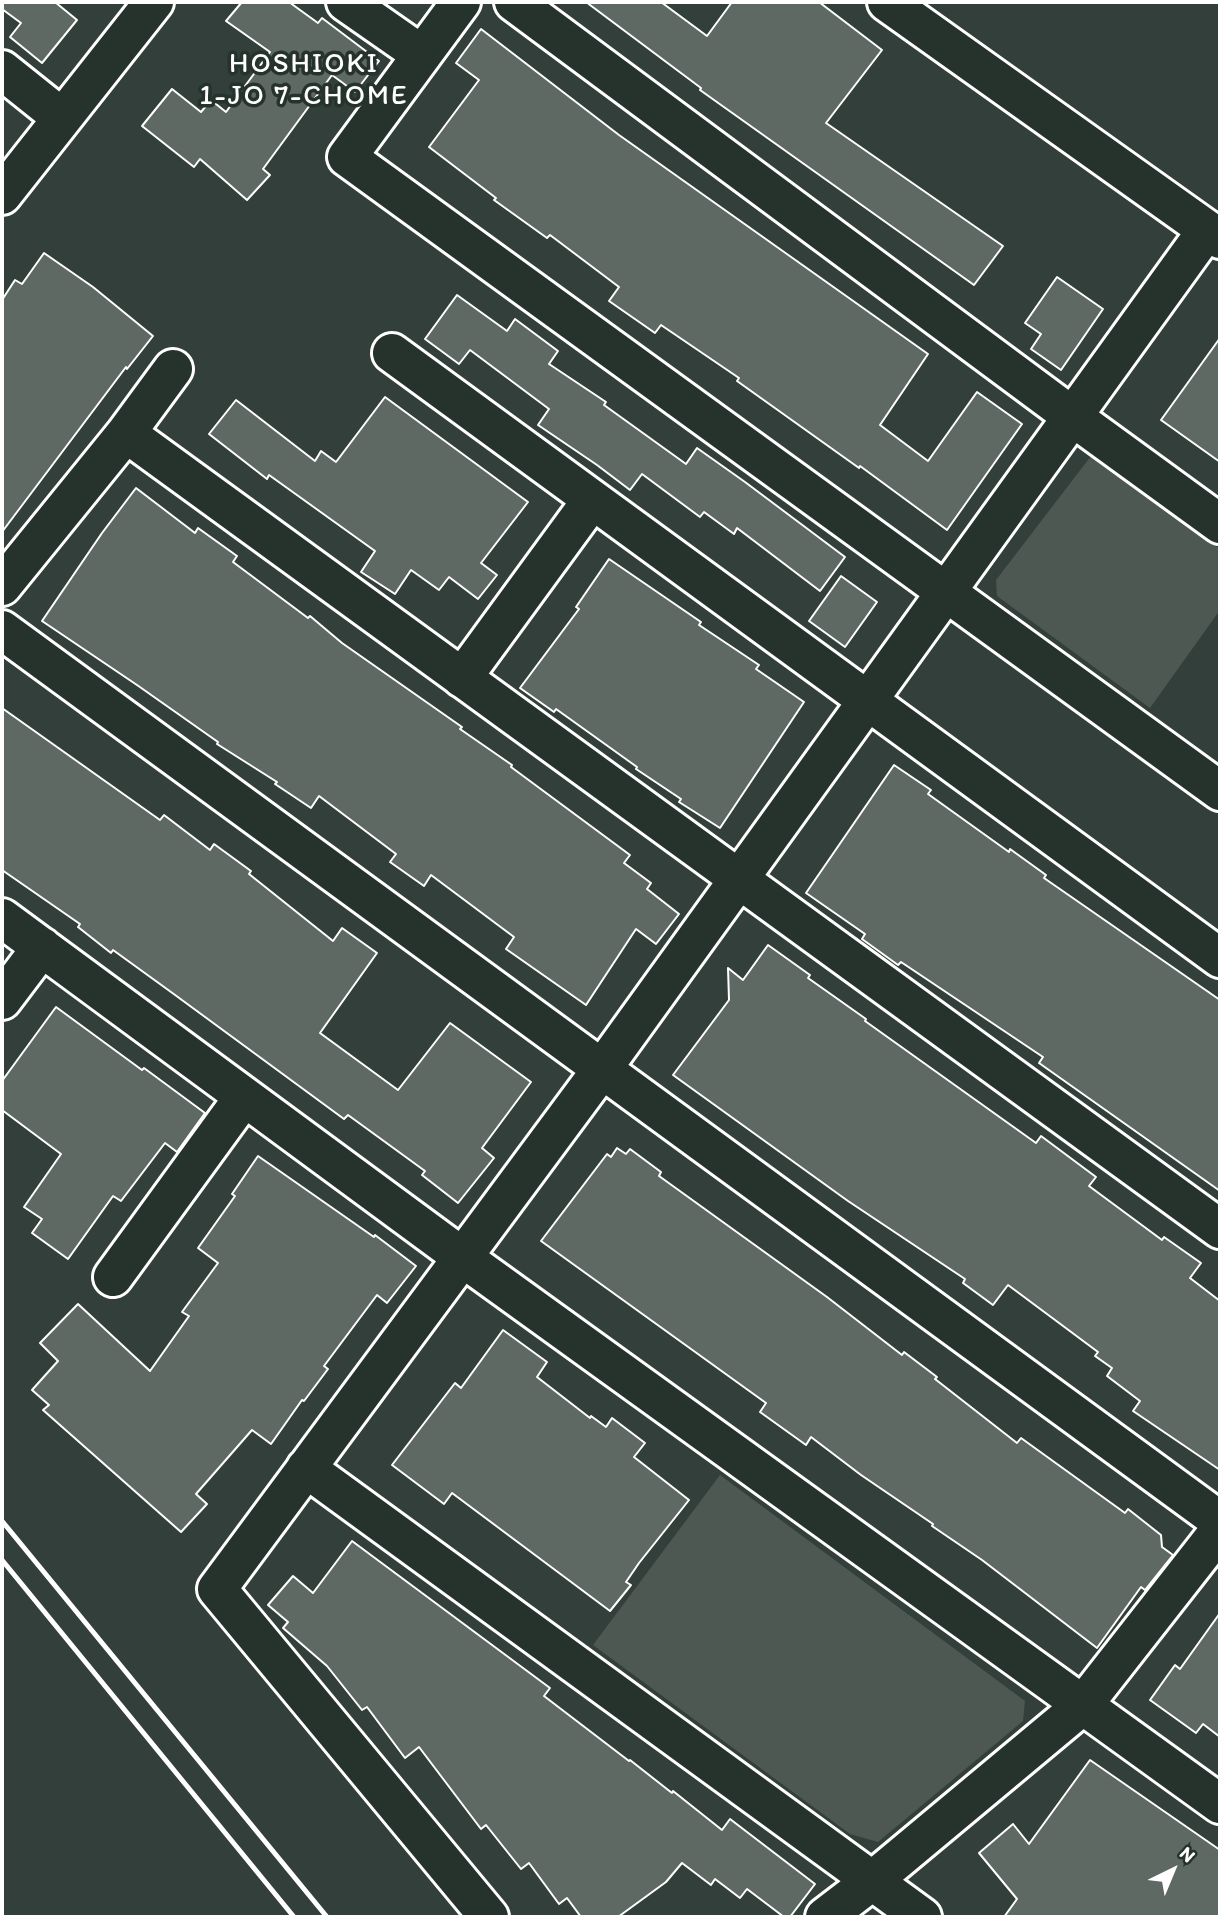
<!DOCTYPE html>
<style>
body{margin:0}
#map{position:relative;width:1222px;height:1919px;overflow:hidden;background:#333f3a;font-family:Itim,sans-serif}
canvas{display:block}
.frame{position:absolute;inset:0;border:4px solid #fff;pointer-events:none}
.north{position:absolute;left:1138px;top:1835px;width:70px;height:70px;-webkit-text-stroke:5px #26332d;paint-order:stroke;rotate:43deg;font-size:19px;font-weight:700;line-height:28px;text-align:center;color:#fff}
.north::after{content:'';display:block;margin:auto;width:24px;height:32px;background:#fff;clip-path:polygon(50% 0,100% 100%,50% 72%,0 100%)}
</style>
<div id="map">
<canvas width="1222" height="1919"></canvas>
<div class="frame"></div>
<div class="north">N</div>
</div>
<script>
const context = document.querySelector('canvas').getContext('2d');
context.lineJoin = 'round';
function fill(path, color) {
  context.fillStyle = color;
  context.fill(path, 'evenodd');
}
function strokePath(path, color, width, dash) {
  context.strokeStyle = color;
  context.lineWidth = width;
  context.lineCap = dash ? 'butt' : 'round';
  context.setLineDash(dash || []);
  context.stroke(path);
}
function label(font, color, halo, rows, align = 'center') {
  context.font = font + ' Itim,sans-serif';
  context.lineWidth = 7;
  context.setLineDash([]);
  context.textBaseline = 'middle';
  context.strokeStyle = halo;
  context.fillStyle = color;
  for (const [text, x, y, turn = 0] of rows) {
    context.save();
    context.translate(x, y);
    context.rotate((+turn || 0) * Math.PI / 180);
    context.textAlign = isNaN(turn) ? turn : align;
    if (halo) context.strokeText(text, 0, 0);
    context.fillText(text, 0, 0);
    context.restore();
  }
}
const green = new Path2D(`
 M1091,456L1220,549V610L1150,708L997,596L996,580Z
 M720,1475L1025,1701L1023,1721L878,1842L850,1834L593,1645Z`);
const building = new Path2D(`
 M2,2H55L77,20L42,63L10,37L21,23L2,9Z
 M242,2H289L318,23L322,18L379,61L355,92L332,75L263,169L270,175L247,200L200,159L194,167L142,126L172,89L201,112L211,100L226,112L270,52L226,21Z
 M586,2H661L707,36L732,2H819L882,50L826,123L1003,246L974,285L700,90L701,88Z
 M481,29L619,135L928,354L880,425L928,461L977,392L1022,424L947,530L860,466L859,468L737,381L739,378L661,325L655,333L609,301L619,287L550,235L547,238L494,200L496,198L429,147L479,80L456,63Z
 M44,253L93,287L153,336L127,369L126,367L2,532V300L15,280L22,284Z
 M1057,277L1103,309L1061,370L1031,349L1041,334L1025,323Z
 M457,295L507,331L515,319L558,351L549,364L606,402L604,405L686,464L697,448L745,482L845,557L820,591L737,528L734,534L704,512L700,517L642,474L630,490L597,465L538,425L549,409L470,350L459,364L425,339Z
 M1220,338V462L1161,420Z
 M385,397L528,502L481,563L497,575L478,599L449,577L439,590L411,570L395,594L361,572L375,551L269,475L267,479L209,434L236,400L315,461L321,451L336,462Z
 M136,488L195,533L198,528L237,556L233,562L308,618L310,616L342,643L462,727L460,729L512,765L511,767L630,855L624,863L651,883L647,889L679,914L656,944L636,929L586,1005L506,949L514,937L431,875L424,886L390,862L396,854L319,796L311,808L275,784L277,782L217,744L218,742L137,685L42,621L102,533Z
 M609,559L701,622L699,625L759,665L756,669L804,702L720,828L679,802L681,799L636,769L637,767L556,709L554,712L520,688L579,609L576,607Z
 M841,576L877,602L845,647L809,621Z
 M2,708L160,820L164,815L210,850L214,844L251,871L249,874L333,941L342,928L377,953L320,1033L398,1090L450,1023L531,1082L482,1148L494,1158L458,1203L422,1175L425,1171L348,1115L344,1119L171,992L113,950L111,953L78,927L80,924L2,870Z
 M894,765L931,790L928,794L1009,852L1010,849L1046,875L1044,878L1220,1000V1191L1039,1063L1043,1057L901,962L898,965L862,939L865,934L806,893Z
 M768,945L810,975L808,978L866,1019L865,1021L1036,1143L1041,1136L1096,1177L1089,1186L1162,1240L1164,1237L1201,1263L1190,1278L1220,1301V1470L1133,1411L1140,1401L1107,1376L1112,1368L1095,1356L1098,1352L1008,1285L993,1305L963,1283L965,1279L848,1201L673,1075L729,1000L728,968L743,980Z
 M56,1007L142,1070L144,1068L205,1113L177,1152L165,1143L121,1201L113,1196L68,1259L32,1233L42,1219L24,1207L61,1154L2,1110V1081Z
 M617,1148L626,1154L630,1149L661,1172L659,1176L827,1297L902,1355L904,1352L937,1377L935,1379L1017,1443L1021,1438L1125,1513L1128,1509L1161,1535L1162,1547L1173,1555L1145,1590L1141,1587L1097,1648L982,1560L932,1526L933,1524L861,1475L811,1437L806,1445L760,1412L766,1403L541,1241L607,1154L611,1157Z
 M258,1156L374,1237L375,1235L416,1266L387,1303L377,1295L324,1366L328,1369L304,1401L302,1400L271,1444L252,1430L196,1494L207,1504L181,1532L43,1410L49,1405L32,1390L58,1361L40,1343L78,1304L150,1371L189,1316L182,1312L218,1263L198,1248L235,1196L232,1194Z
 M503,1330L547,1362L537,1377L590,1418L591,1416L606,1427L612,1418L645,1443L634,1457L689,1500L639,1563L626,1582L631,1585L610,1611L452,1493L444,1504L392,1465L455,1383L461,1388Z
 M352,1541L550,1688L544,1696L629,1761L630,1760L672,1793L673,1791L722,1830L730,1819L815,1884L790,1917H784L747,1889L740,1898L715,1879L711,1885L682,1863L666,1882L618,1917H581L567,1898L559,1904L529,1863L521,1869L486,1825L481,1829L419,1747L405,1758L367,1707L362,1710L327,1666L283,1628L288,1622L268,1605L293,1576L313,1593Z
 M1220,1613V1737L1203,1724L1196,1733L1150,1700L1175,1665L1180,1669Z
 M1090,1760L1220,1850V1917H1004L1017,1899L979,1853L1013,1824L1029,1844Z`);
const minor = new Path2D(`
 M346,2L422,55
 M461,2L347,157L1220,791
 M514,2L1073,417L1220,524
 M887,2L1220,239
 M2,70L62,118
 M2,195L154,2
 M392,353L1220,958
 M126,433L1220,1229
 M2,586L126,433L173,369
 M2,630L1220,1521
 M462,678L592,500
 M2,918L462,1257L1220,1804
 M2,1000L42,947
 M113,1277L244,1097
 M306,1468L922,1917
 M489,1917L217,1589L602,1069L1207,230
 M825,1917L872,1881L1083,1705L1220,1530`);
const rail = new Path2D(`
 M2,1521L327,1917
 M2,1560L294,1917`);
const neighbourhoodNames = [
 ["HOSHIOKI",304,65],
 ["1-JO 7-CHOME",304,97]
];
fill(green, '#4d5853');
fill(building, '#5f6964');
strokePath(building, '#fff', 2);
strokePath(minor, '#fff', 44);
strokePath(minor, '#26332d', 38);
strokePath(rail, '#fff', 5);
context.letterSpacing = '2px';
label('28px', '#fff', '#26332d', neighbourhoodNames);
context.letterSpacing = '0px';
</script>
